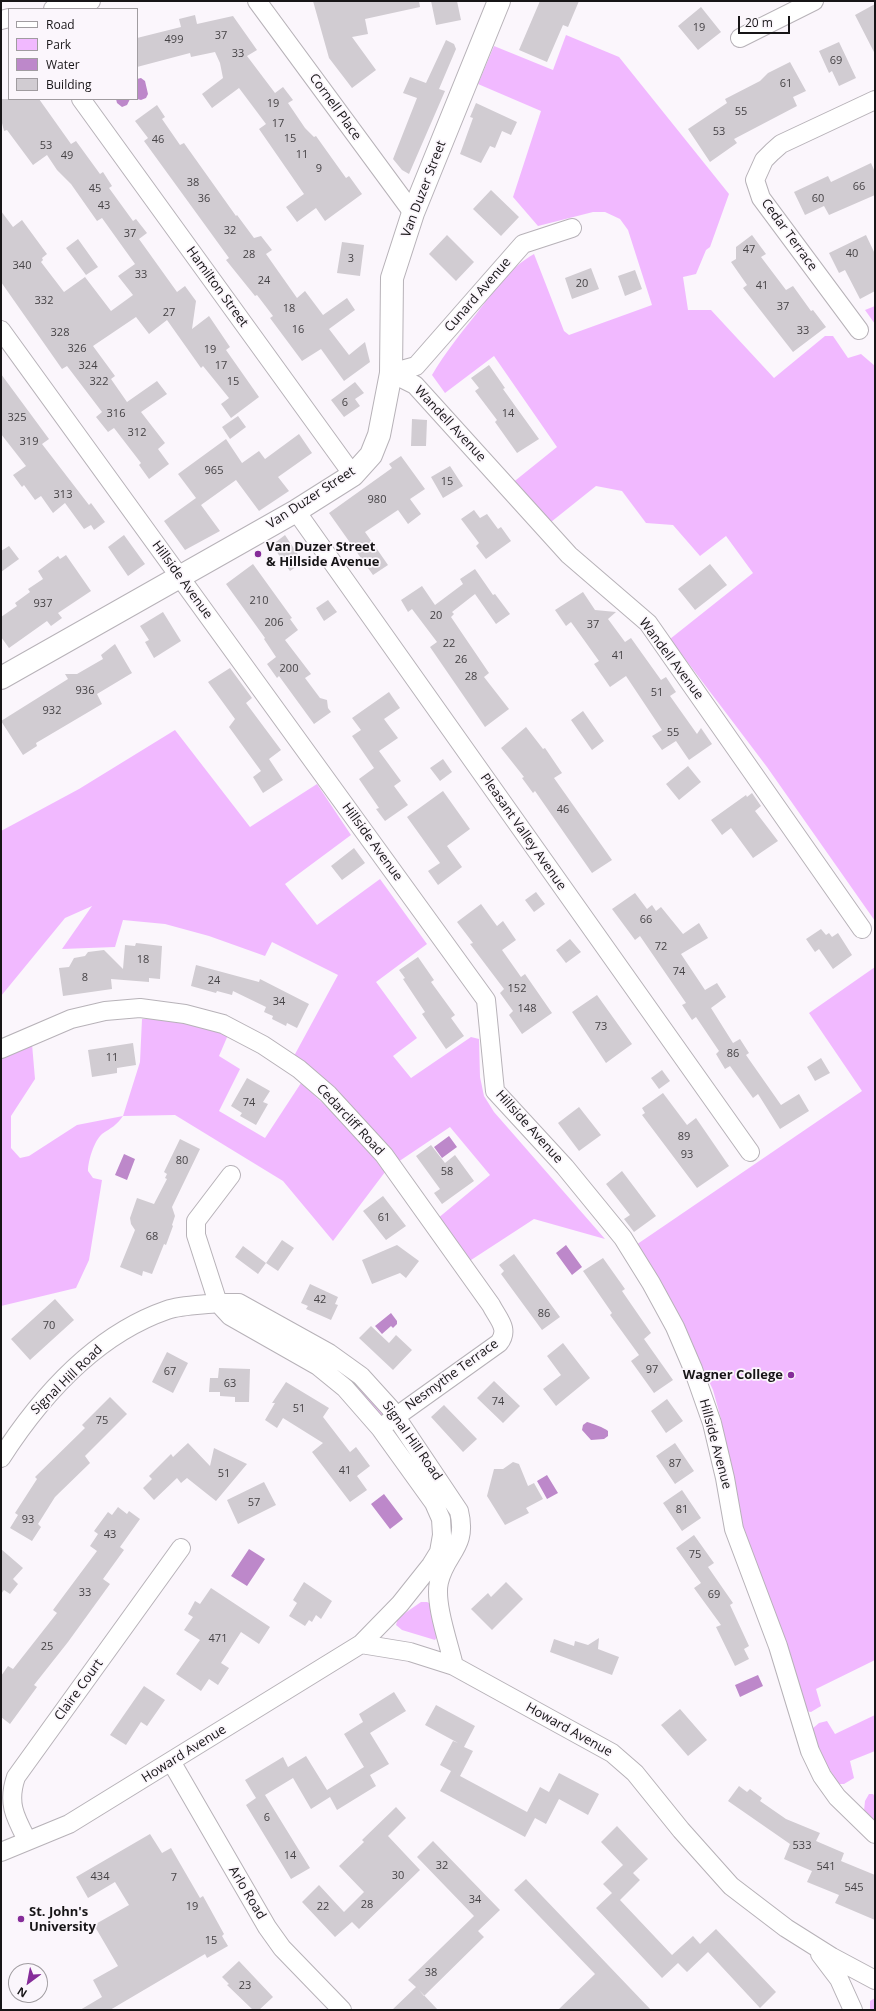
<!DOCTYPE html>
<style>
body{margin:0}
#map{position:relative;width:876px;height:2011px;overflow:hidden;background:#fbf6fc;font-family:"Open Sans",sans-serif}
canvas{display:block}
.frame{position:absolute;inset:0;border:2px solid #171517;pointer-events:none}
.legend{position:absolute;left:8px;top:8px;width:130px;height:92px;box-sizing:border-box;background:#fbf6fc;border:1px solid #a09ca0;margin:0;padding:5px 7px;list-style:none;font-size:12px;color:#171517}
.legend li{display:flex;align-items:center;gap:8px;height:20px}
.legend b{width:20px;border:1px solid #a09ca0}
.north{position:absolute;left:8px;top:1963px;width:40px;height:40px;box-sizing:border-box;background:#fbf6fc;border:1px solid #a09ca0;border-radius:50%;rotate:212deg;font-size:11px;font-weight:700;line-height:16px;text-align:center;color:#171517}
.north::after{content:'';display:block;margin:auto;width:14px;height:18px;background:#852c99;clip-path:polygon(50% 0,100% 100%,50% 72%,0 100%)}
.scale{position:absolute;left:738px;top:16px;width:52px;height:18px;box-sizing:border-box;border:2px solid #171517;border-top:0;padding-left:5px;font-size:12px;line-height:14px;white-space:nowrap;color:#171517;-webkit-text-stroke:3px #fbf6fc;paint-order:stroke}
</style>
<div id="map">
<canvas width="876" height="2011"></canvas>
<div class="frame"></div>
<ul class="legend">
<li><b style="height:5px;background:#fff"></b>Road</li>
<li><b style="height:11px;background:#f1b9ff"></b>Park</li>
<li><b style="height:11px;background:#bd88ca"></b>Water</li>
<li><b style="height:11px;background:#d1ccd2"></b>Building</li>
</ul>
<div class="north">N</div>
<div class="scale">20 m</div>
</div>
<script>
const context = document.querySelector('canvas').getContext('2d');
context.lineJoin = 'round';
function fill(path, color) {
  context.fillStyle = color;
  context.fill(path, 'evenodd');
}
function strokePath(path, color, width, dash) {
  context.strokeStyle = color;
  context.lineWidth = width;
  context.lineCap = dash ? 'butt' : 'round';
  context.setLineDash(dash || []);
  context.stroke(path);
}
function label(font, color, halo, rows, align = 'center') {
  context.font = font + ' "Open Sans",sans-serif';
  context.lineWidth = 3.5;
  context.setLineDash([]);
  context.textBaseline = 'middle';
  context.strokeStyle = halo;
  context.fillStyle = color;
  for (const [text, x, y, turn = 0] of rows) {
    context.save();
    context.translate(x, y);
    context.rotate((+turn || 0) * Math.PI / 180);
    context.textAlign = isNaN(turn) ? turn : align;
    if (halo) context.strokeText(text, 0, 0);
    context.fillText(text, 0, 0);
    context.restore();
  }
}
const green = new Path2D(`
 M566,35L619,57L729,194L710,247L706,250L696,274L683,277L688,310H711L774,378L825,336H833L848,358L861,354L875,366V921L767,767L670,639L753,573L726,536L700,556L673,525L646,523L622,491L596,486L551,522L511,484L557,447L494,356L445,393L432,375C445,353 461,333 477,313C494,291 509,268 534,254L564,331L569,335L652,305L628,230L620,219L605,212H593L538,226L513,197L541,111L478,84L494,46L553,70Z
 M875,306V324L865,310Z
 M175,730L250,827L317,784L351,835L285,884L317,925L380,879L427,944L376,982L417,1038L393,1056L411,1078L471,1037L479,1039L480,1077L484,1096L494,1112L605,1239L534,1219L468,1262L437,1219L490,1175L450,1127L398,1162L294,1056L338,975L272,942L265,956L209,936L165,924L123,920L115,947L62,949L92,906L65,918L1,996V831L79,789Z
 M875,967V1660L816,1689L821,1706L811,1712L805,1711L747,1551L721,1419L713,1390L680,1320L633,1247L862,1091L809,1013Z
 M142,1019H167L202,1024L228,1035L219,1056L240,1069L219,1111L265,1138L301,1083C332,1111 360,1139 385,1172L333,1241L283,1181L175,1115L123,1116C117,1125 111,1128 102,1134C94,1141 88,1161 88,1171L93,1178L102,1180L89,1260L76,1288L1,1306V1058L32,1044L35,1079L11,1116V1148L20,1158L29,1156L77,1125L123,1116L140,1062Z
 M348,1374L387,1411L383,1418L347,1379Z
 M421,1602H427L431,1604L437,1637L435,1640L402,1630L396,1625L398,1618Z
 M875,1715V1751L850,1761L854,1778L844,1784H839L820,1755L812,1729L819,1723L827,1721L835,1734Z
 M869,1794H873L875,1797V1825L864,1811L865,1801Z
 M875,1998V2010H870V2001Z`);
const water = new Path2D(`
 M141,78L145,81L148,94L146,98L141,100L137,99V79Z
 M116,99H130L127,105L122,107L117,103Z
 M449,1136L457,1147L442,1158L434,1147Z
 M124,1154L135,1159L127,1180L115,1175Z
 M566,1245L582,1267L572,1275L556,1253Z
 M391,1313L397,1321V1324L393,1328L391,1326L382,1334L375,1326Z
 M587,1422C591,1423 605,1428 608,1431V1436L604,1439L591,1440L582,1430L583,1425Z
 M547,1475L558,1493L547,1499L537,1481Z
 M384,1494L403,1519L390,1529L371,1504Z
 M249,1549L265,1559L247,1586L231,1576Z
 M758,1675L763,1686L740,1697L735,1685Z`);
const building = new Path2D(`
 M313,1H419L420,7L365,19L368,34L352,37L376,70L352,88L329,58Z
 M431,1H457L461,20L436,25Z
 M540,1H579L568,27L563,25L547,62L519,50Z
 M875,4V54L855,15Z
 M701,7L721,32L698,50L678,26Z
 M195,15L197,24L233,16L257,50L247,56L275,93L283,87L293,100L288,103L305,128L314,137L316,136L346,178L349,176L362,194L325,221L316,208L297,222L286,207L304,194L259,129L266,124L239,88L212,108L202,94L223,78L220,63L215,52L191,57L190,53L137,67V38L181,27L179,19Z
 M446,40L454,44L456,49L439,89L445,91L409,174L402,170L393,159L417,98L403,93L410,77L426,83Z
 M839,42L856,78L839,86L832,71L829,73L819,51Z
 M790,62L806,91L793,97L797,106L734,139L737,143L710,162L688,129L727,103L725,99L760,81L768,73Z
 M1,99H39L71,144L76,141L100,174L103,172L112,186L109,188L133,221L136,219L147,233L139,239L177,292L185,286L196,301L192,329L209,316L230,347L226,350L259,397L231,418L221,404L229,398L203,366L201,368L167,320L149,334L136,317L93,346L115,376L111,379L127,402L157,381L167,394L141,412L165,443L158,449L169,464L149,479L139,465L141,463L114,428L108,432L96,417L102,412L67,366L62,369L1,282V211L13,227L22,220L47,254L42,258L43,260L41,262L64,292L85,277L111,311L133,295L118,276L135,264L102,218L97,221L71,184L57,170L47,155L33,165L7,130L4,131L1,119Z
 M476,103L517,122L511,135L502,131L495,148L490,146L481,163L460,154L473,118L470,117Z
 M157,105L165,117L162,119L180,145L184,143L236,216L237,215L254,238L261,236L272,250L266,254L297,298L305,291L323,315L347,298L355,310L329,329L349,355L365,342L370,362L344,381L321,349L302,361L270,318L273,316L257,295L255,296L226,260L229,258L144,141L148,138L135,121Z
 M871,163L875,172V195L829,215L824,206L805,215L794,192L828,176L831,182Z
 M491,190L519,217L501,236L473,209Z
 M447,235L474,262L456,281L429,254Z
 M752,235L766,254L761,257L786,290L793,286L811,311L813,310L826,327L793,352L743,288L747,285L731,262L736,259V247Z
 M866,235L875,254V291L860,299L845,270L839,273L829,253Z
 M78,239L98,267L86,275L66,248Z
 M342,242L364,245L360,276L337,273Z
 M591,268L599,289L572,299L565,278Z
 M635,270L642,289L625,296L618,276Z
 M489,365L505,388L503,389L539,439L517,453L495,422L497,420L475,391L479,388L471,378Z
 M1,374L49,439L42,444L89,505L91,503L105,522L94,530L91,525L84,529L65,503L53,513L41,496L35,500L24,485L22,487L13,475L26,466L1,434Z
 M355,382L364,393L355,399L360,406L344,417L331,400Z
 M238,416L246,427L230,439L222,427Z
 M412,419L427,420L426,446H411Z
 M299,434L312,453L278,477L289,491L259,511L236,480L201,505L220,531L185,550L164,521L196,498L178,474L226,439L242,463L259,451L265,459Z
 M401,456L425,489L410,499L421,514L408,524L398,510L365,532L388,565L373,575L329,513L392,468L389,464Z
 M450,466L463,486L443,498L431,477Z
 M474,510L480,518L487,514L498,529L501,527L511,541L486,559L476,546L479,543L461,519Z
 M124,535L145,564L128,576L108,547Z
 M285,535L303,562L290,571L272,545Z
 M9,546L19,559L1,572V551Z
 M66,555L91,591L58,613L62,618L51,626L47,621L9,648L1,637V617L17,606L15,603L30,592L28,589L43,579L38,571L58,556L60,559Z
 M253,564L292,618L290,619L298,630L285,640L311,674L305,678L320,698L327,700L328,708L331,712L314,724L279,676L277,678L267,664L276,657L264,639L265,638L226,584Z
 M710,564L727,585L695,610L678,589Z
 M475,569L493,595L495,594L510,614L496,624L475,594L452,612L454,614L451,617L489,673L484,677L509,709L485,727L430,647L437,642L412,609L408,612L401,600L422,586L435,605L463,584L460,579Z
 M583,592L595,610L616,612L608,619L625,642L631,638L661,680L666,677L676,692L670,696L697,734L701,728L712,744L689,760L676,741L662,750L652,736L662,730L626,676L610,687L594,664L599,661L584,640L571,622L566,626L555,610Z
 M328,600L337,612L324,621L316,608Z
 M163,612L181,641L154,658L145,642L149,640L140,626Z
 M115,644L132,673L97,694L102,704L36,743L37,746L23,755L1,721L68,679L65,674H77L103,659L101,655Z
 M230,668L252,698L246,703L281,750L269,759L283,780L263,793L253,777L261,771L229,727L235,719L208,682Z
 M389,692L400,708L384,719L398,738L379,751L401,781L394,786L408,805L385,821L376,809L379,808L359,779L374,768L352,736L361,730L352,718Z
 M583,711L604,741L592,750L571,720Z
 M526,727L543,749L545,748L562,773L554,778L612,860L592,873L535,791L533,793L522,778L524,777L501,748Z
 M443,759L452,772L440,781L430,768Z
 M688,766L701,782L679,800L666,784Z
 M443,791L470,829L447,846L462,867L438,885L428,871L440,863L407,817Z
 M752,793L761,806L755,811L778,841L753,858L731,828L722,835L711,820L746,795L747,797Z
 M354,848L365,863L342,880L331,866Z
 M536,892L545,904L534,912L525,900Z
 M635,893L647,909L652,905L656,911L661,907L683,934L699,923L708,938L681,954L705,990L717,983L726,997L711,1008L733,1043L740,1039L749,1053L746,1055L781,1105L799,1094L809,1111L780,1129L758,1094L753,1098L730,1066L725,1069L716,1054L719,1051L696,1017L692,1020L682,1005L686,1003L640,936L635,940L612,909Z
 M481,904L497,926L503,921L516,940L502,950L521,977L525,974L552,1013L522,1034L509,1015L513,1011L500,993L504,989L470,944L473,943L457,922Z
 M821,929L826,935L829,933L832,937L838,933L852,955L833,969L819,949L815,952L806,939Z
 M570,939L581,952L566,963L556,950Z
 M136,943L162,946L160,979L149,978V982L111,979L112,989L63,996L59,968L69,967L74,958L85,956L88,952L104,950L123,969L125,945L135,946Z
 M418,957L434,980L431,982L455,1015L451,1018L464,1036L446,1049L422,1014L425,1012L403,979L405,978L399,970Z
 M196,965L259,982L260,979L309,1004L297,1028L287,1023L286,1026L272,1019L273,1016L264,1012L266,1007L233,991L232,995L217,991L216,993L191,986Z
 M597,995L632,1044L606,1063L572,1012Z
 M133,1043L136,1065L117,1068V1073L92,1077L88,1050Z
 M821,1058L830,1073L815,1081L807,1067Z
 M662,1070L670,1081L659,1089L651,1078Z
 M247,1078L270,1091L263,1102L268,1104L256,1125L240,1116L242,1113L231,1106Z
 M663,1093L687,1125L696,1118L729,1166L697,1188L642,1115L645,1113L642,1108Z
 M579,1107L601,1135L579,1151L558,1123Z
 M180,1139L200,1149L172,1207L175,1216L172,1225L173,1226L166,1245L164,1244L152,1274L143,1271L142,1276L120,1267L135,1230L131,1224L130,1218L137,1198L154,1204L167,1179L165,1178L167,1174L164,1172Z
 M431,1145L445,1163L455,1155L474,1181L442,1204L434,1193L440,1189L416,1156Z
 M622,1171L656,1216L634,1232L624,1219L630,1215L606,1184Z
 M383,1196L406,1226L386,1240L363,1211Z
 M282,1240L294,1248L278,1271L266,1263Z
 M397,1245L419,1261L406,1278L400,1273L372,1284L362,1260Z
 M243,1246L266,1263L258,1274L235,1257Z
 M514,1254L560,1317L542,1330L501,1274L504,1271L499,1265Z
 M603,1258L625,1289L622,1291L651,1333L644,1339L673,1380L654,1393L631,1361L639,1355L610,1315L612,1313L583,1271Z
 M310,1284L338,1297L335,1304L338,1305L331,1320L306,1309L308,1306L301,1303Z
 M55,1299L74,1320L30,1360L11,1339Z
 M371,1326L389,1343L396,1335L412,1350L393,1370L359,1338Z
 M563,1343L590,1378L556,1406L543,1389L561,1375L547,1356Z
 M167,1352L188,1363L173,1393L152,1382Z
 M219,1368L250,1369L249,1402H235V1397L220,1396V1392H209L210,1378H218Z
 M494,1381L520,1406L503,1423L477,1398Z
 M286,1382L329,1408L323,1417L350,1452L356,1447L370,1466L357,1476L367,1490L350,1502L312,1452L323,1443L283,1418L277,1428L265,1420L275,1403H272Z
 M110,1397L127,1414L85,1456L90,1463L55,1497L38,1524L41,1527L32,1541L10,1528L18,1515L15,1513L37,1479L35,1477L85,1428L82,1425Z
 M667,1399L683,1421L666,1433L651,1411Z
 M444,1405L477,1439L463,1452L431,1417Z
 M188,1443L210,1466L214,1448L247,1464L216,1501L187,1478L181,1483L177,1478L154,1500L143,1488L152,1479L149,1476L171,1454L173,1457Z
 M675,1443L694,1471L675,1484L656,1456Z
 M513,1462L519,1464L528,1486L534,1483L543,1499L526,1508L529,1513L505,1525L487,1496L494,1469H503Z
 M264,1482L276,1505L238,1524L227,1500Z
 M682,1490L701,1518L682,1531L663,1503Z
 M118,1507L127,1514L129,1511L140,1519L120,1547L124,1550L103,1579L110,1584L68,1642L34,1685L37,1687L10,1724L1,1717V1676L8,1666L13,1669L57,1613L53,1610L97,1551L90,1546L98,1534L94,1531L108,1512L112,1515Z
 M694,1535L714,1563L708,1567L733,1603L730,1605L749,1646L744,1649L749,1659L735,1666L716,1627L721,1625L694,1588L701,1583L676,1548Z
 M1,1549L23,1568L13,1579L18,1584L10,1594L4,1590L1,1594Z
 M304,1582L332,1601L321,1619L316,1615L312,1622L309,1620L305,1626L289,1616L297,1603L293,1600Z
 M506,1582L523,1599L492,1630L471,1609L488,1593L491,1597Z
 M211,1588L270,1627L259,1644L241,1632L221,1663L229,1668L218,1685L209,1679L201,1691L176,1674L200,1640L184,1630L193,1617L188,1614L195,1601L200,1604Z
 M599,1638L598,1649L619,1657L612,1675L550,1652L554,1639L574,1646L575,1641L588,1645Z
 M144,1686L165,1700L147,1726L141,1722L126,1745L110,1735Z
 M394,1692L406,1711L370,1733L389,1764L370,1775L376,1786L337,1810L330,1797L311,1809L293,1778L265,1795L310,1868L291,1879L246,1805L256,1798L245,1780L283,1757L288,1767L306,1756L327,1790L364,1767L344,1734L363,1722L359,1714Z
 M436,1705L475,1726L464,1747L473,1751L460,1776L527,1812L540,1787L549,1792L559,1773L599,1794L588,1815L559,1799L546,1824L535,1818L525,1837L440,1791L451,1771L440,1765L453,1741L458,1743L425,1725Z
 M680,1709L707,1740L688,1756L661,1725Z
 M739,1786L747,1792L750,1789L762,1798L760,1801L786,1819L820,1833L816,1841L844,1853L841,1861L875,1875V1920L835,1903L839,1895L807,1882L812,1871L784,1859L790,1844L728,1801Z
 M396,1807L406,1818L388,1836L420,1870L359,1929L352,1922L335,1937L302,1902L319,1885L344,1912L364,1892L339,1866L364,1842L362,1840Z
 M617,1826L648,1859L633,1873L640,1880L620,1900L672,1955L693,1936L700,1944L716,1929L776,1992L760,2008L708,1952L687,1972L678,1963L662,1978L596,1908L612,1893L603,1884L623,1865L601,1842Z
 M150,1834L162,1853L171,1848L200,1898L203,1896L224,1934L222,1936L228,1946L207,1958L205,1954L110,2010H80L102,1997L93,1980L118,1966L94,1925L129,1905L115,1882L88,1898L76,1877Z
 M433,1841L500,1910L478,1931L484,1937L424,1996L419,1990L438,2010H392L416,1987L408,1980L474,1916L417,1857Z
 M526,1879L543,1897L651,2010H558L595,1974L514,1890Z
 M239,1961L273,1997L259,2010H253L227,1985L229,1984L222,1977Z`);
const minor = new Path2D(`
 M257,1L413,213
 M53,9L91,1
 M1,20L9,18
 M740,38L814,1
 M81,99L353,475
 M1,330L486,1000L495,1091L565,1167L623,1238L651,1283L675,1327L693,1369L712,1423L725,1478L734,1529L778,1646L810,1751L822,1776L837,1797L875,1834
 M859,330L761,198L755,180L764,160L772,152L781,144L875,100
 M391,373L415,385L569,555L648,623L862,929
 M391,373L416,366L523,244L572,228
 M296,511L750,1152
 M1,1049L71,1019L105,1011L140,1008L185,1014L223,1024L263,1045L299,1069L328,1094L384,1155L491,1305C498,1319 510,1329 499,1343L380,1428
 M231,1175L196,1221V1235L218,1303H239L329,1353L361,1376L390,1408L459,1511C468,1548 446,1552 439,1582C434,1603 449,1644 454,1666
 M1,1458C41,1396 95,1335 167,1310C181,1305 203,1305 218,1303L230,1316L318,1366L345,1388L380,1428L434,1503L441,1519L442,1535L439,1552L431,1565L400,1604L361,1644
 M172,1763L267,1927L282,1948L342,2010
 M27,1840C15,1817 7,1803 16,1777L181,1548
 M1,1852L69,1824L361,1644L410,1652L454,1666L612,1753L635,1773L681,1830L731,1886L786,1928L832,1957L875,1980
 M820,1954L839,1979L853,2010`);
const major = new Path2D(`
 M1,678L296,511L353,475L371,455L379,435L391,373L392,278L413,213L499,1`);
const markers = [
 [258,554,4,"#852c99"],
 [791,1375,4,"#852c99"],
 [21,1919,4,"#852c99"]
];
const numberNames = [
 ["19",699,28],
 ["37",221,36],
 ["499",174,40],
 ["33",238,54],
 ["69",836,61],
 ["61",786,84],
 ["19",273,104],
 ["55",741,112],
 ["17",278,124],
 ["53",719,132],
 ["15",290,139],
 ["46",158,140],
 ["53",46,146],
 ["11",302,155],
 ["49",67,156],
 ["9",319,169],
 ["38",193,183],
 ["66",859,187],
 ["45",95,189],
 ["36",204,199],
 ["60",818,199],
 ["43",104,206],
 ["32",230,231],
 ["37",130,234],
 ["47",749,250],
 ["40",852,254],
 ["28",249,255],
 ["3",351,259],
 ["340",22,266],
 ["33",141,275],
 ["24",264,281],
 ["20",582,284],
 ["41",762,286],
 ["332",44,301],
 ["37",783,307],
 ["18",289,309],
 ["27",169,313],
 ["16",298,330],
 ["33",803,331],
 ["328",60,333],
 ["326",77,349],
 ["19",210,350],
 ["324",88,366],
 ["17",221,366],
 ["322",99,382],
 ["15",233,382],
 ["6",345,403],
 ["316",116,414],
 ["14",508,414],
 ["325",17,418],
 ["312",137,433],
 ["319",29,442],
 ["965",214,471],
 ["15",447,482],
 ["313",63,495],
 ["980",377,500],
 ["210",259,601],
 ["937",43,604],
 ["20",436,616],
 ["206",274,623],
 ["37",593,625],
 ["22",449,644],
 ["41",618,656],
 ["26",461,660],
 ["200",289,669],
 ["28",471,677],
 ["936",85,691],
 ["51",657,693],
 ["932",52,711],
 ["55",673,733],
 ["46",563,810],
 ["66",646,920],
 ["72",661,947],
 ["18",143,960],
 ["74",679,972],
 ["8",85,978],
 ["24",214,981],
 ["152",517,989],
 ["34",279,1002],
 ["148",527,1009],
 ["73",601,1027],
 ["86",733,1054],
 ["11",112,1058],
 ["74",249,1103],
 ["89",684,1137],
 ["93",687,1155],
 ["80",182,1161],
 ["58",447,1172],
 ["61",384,1218],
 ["68",152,1237],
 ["42",320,1300],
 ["86",544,1314],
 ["70",49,1326],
 ["97",652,1370],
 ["67",170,1372],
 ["63",230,1384],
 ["74",498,1402],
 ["51",299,1409],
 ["75",102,1421],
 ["87",675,1464],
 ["41",345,1471],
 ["51",224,1474],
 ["57",254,1503],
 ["81",682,1510],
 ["93",28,1520],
 ["43",110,1535],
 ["75",695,1555],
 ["33",85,1593],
 ["69",714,1595],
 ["471",218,1639],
 ["25",47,1647],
 ["6",267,1818],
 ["533",802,1846],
 ["14",290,1856],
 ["32",442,1866],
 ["541",826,1867],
 ["30",398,1876],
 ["434",100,1877],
 ["7",174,1878],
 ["545",854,1888],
 ["34",475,1900],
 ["28",367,1905],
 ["19",192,1907],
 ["22",323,1907],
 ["15",211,1941],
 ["38",431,1973],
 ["23",245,1986]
];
const streetNames = [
 ["Cornell Place",335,107,54],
 ["Van Duzer Street",424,189,-69],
 ["Cedar Terrace",789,235,54],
 ["Hamilton Street",217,287,54],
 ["Cunard Avenue",478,295,-49],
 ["Wandell Avenue",450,424,47],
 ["Van Duzer Street",311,498,-33],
 ["Hillside Avenue",182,580,54],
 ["Wandell Avenue",671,659,53],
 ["Pleasant Valley Avenue",523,832,55],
 ["Hillside Avenue",372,842,54],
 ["Cedarcliff Road",350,1120,47],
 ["Hillside Avenue",529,1127,48],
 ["Nesmythe Terrace",452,1375,-36],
 ["Signal Hill Road",67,1380,-44],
 ["Signal Hill Road",412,1441,55],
 ["Hillside Avenue",715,1444,75],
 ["Claire Court",79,1690,-54],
 ["Howard Avenue",569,1730,29],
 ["Howard Avenue",184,1754,-32],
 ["Arlo Road",247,1893,59]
];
const poiNames = [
 ["Van Duzer Street",266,547],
 ["& Hillside Avenue",266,562],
 ["Wagner College",783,1375,"right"],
 ["St. John's",29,1912],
 ["University",29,1927]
];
fill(green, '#f1b9ff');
fill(water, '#bd88ca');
fill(building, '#d1ccd2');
strokePath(minor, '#b7b2b8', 20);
strokePath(major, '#b7b2b8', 24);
strokePath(minor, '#fff', 18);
strokePath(major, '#fff', 22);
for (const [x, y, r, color] of markers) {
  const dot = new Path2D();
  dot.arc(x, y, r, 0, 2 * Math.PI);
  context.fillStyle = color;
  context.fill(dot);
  strokePath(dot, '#fbf6fc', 1.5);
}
label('11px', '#464346', null, numberNames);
label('13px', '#171517', '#fbf6fc', streetNames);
label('bold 13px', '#171517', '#fbf6fc', poiNames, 'left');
</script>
